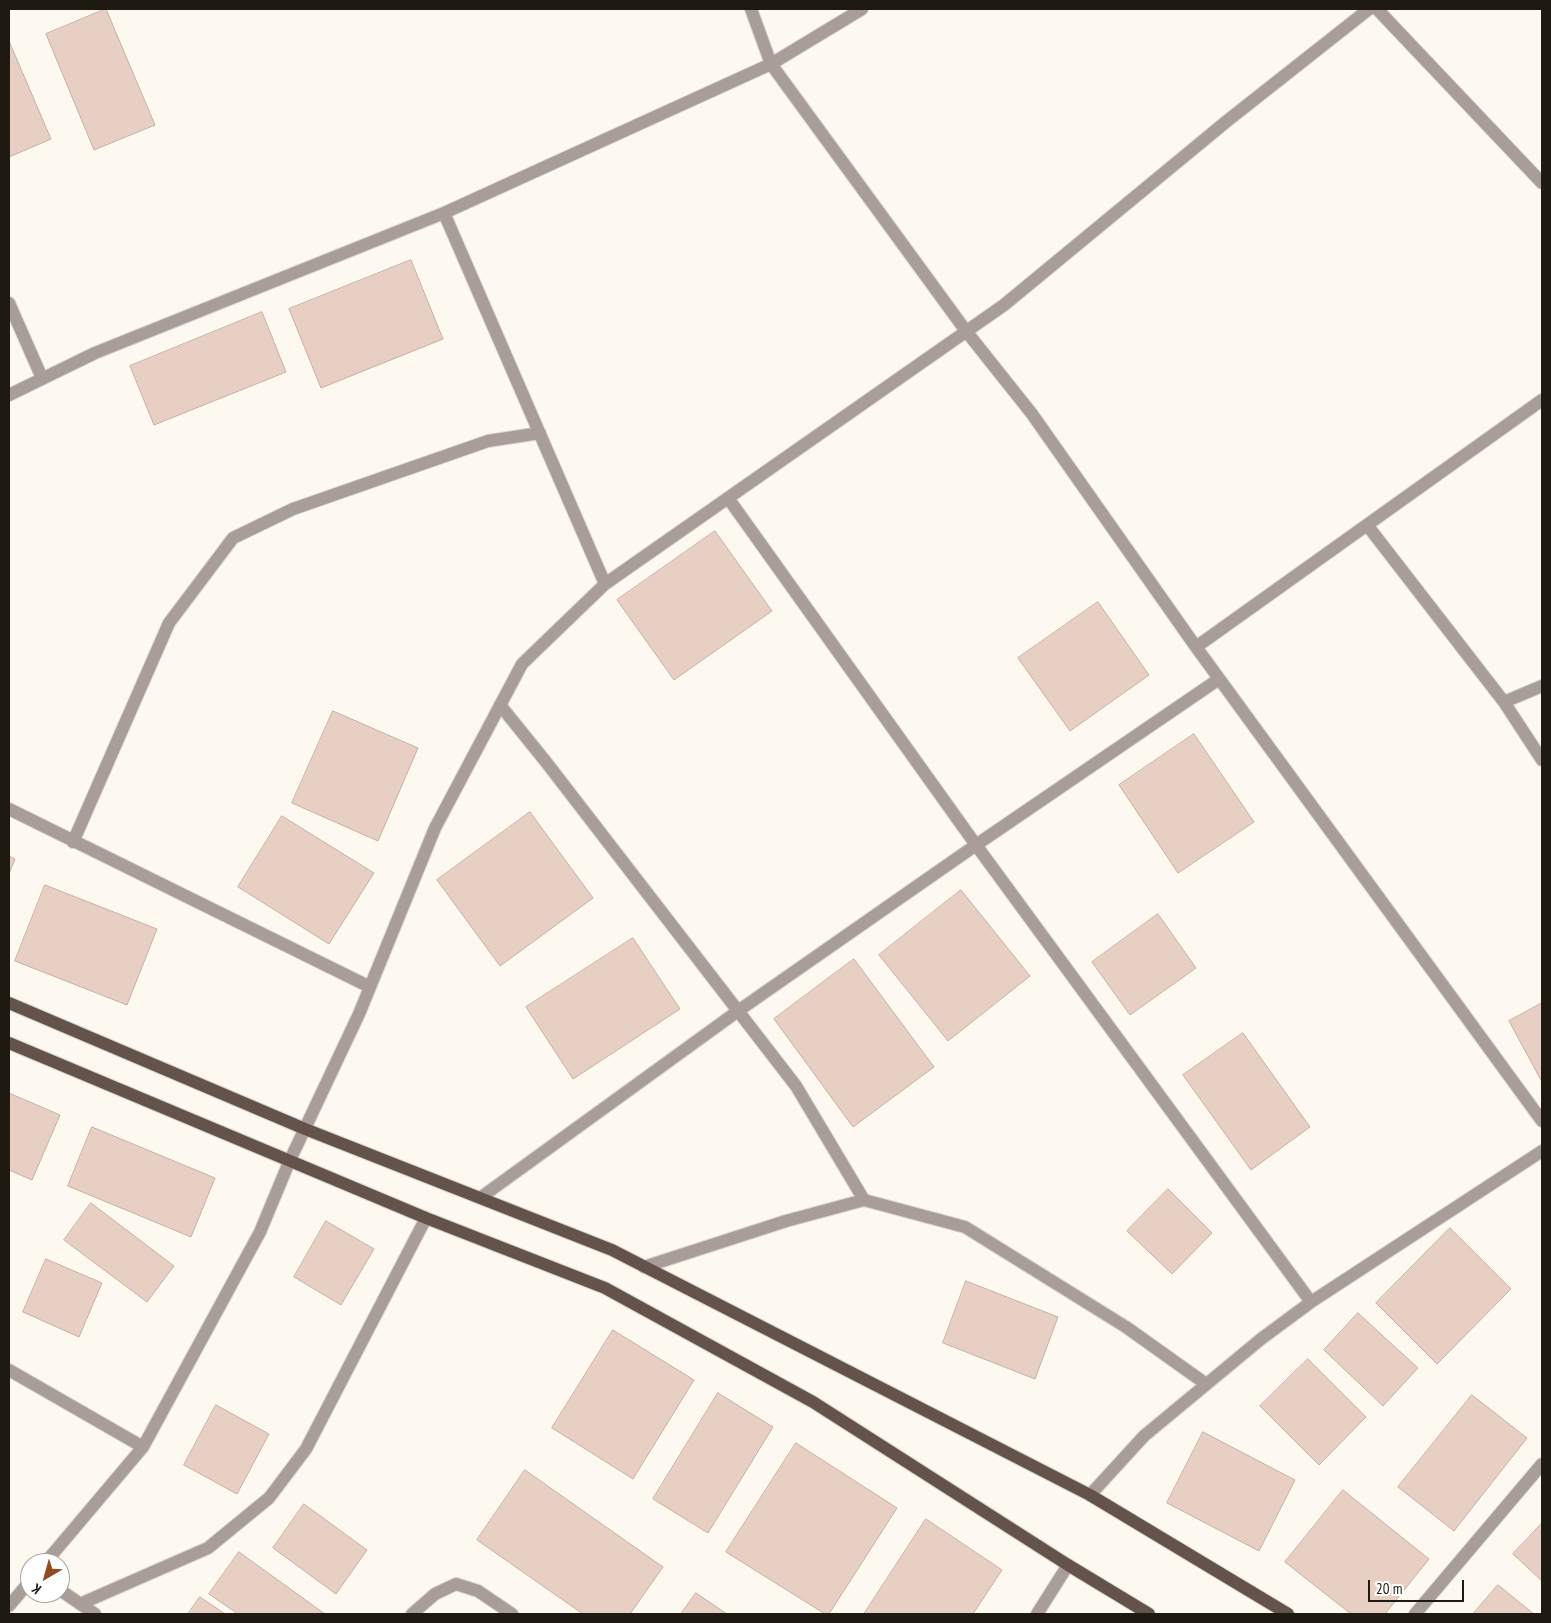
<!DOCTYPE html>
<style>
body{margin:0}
#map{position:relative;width:1551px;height:1623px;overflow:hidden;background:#fef9f0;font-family:"PT Sans Narrow",sans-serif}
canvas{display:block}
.frame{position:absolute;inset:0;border:10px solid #1e1a12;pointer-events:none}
.north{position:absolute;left:20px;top:1553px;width:50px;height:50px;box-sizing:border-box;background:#fff;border:1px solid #a5a3a0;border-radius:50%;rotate:218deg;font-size:14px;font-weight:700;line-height:20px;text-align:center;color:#1e1a12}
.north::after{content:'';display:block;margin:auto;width:18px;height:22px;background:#914d1f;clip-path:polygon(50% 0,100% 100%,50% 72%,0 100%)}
.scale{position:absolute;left:1368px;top:1580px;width:96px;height:22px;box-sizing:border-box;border:2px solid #1e1a12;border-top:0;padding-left:6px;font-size:15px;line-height:18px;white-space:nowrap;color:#1e1a12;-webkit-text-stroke:4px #fff;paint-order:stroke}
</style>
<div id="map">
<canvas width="1551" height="1623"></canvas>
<div class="frame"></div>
<div class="north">K</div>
<div class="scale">20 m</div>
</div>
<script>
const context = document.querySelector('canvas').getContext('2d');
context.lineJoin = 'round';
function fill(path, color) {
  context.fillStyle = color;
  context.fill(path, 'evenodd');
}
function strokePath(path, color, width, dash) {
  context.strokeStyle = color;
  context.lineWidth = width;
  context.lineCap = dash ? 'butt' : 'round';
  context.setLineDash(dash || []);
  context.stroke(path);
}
const building = new Path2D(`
 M106,9L155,125L94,150L46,34Z
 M9,41L51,139L9,157Z
 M411,260L443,339L321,388L289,309Z
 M262,312L286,372L154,425L130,366Z
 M715,531L772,611L674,680L617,600Z
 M1098,602L1149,675L1070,731L1018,658Z
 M333,711L418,748L378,841L292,803Z
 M1194,734L1254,822L1178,873L1119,785Z
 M530,812L593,898L500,966L437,880Z
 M282,816L374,873L329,944L238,887Z
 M9,856L15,859L9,874Z
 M45,885L157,929L127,1005L15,961Z
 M961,890L1030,976L948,1041L879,955Z
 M1158,914L1196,968L1130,1015L1092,962Z
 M633,938L680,1009L573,1079L526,1007Z
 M854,959L934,1067L853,1127L774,1019Z
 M1542,1003V1082L1509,1021Z
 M1243,1033L1310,1127L1251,1170L1183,1075Z
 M9,1093L60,1115L32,1180L9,1170Z
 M92,1127L215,1178L191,1237L68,1186Z
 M1168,1189L1212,1233L1172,1274L1127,1231Z
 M91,1203L174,1266L147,1302L64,1240Z
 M326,1221L374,1249L341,1305L294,1277Z
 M1450,1228L1511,1289L1437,1364L1376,1303Z
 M46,1259L102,1283L79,1337L23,1312Z
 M966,1281L1058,1317L1035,1379L943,1343Z
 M1358,1313L1418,1368L1383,1406L1324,1350Z
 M613,1330L694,1380L633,1479L552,1428Z
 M1308,1359L1366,1417L1319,1465L1260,1406Z
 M718,1393L773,1427L708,1533L653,1499Z
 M1472,1395L1527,1438L1454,1531L1398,1487Z
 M216,1405L269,1434L237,1494L184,1465Z
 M1203,1432L1295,1480L1259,1551L1167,1503Z
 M796,1443L897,1508L829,1614H825L726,1552Z
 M525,1470L663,1567L630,1614H583L477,1540Z
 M1343,1490L1429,1559L1385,1614H1351L1285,1562Z
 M304,1504L367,1550L336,1594L273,1548Z
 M926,1519L1002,1570L973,1614H864Z
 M1542,1523V1581L1513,1554Z
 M239,1552L325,1614H238L209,1594Z
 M1498,1585L1534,1614H1473Z
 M696,1593L727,1614H681Z
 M200,1597L225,1614H188Z`);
const minor = new Path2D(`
 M751,9L771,64L966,331L1032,414L1196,647L1542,1121
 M1377,9L1542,183
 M444,213L605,584
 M9,303L42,378
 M9,395L95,353L444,213L771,64L862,9
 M728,498L976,845L1311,1302
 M1367,525L1504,702L1542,760
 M1196,647L1542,400
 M1504,702L1542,686
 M500,705L546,762L796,1086L864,1200
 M9,809L370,987
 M73,842L169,623L233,538L293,509L488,441L540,433
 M480,1198L738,1011L976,845L1219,679
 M644,1267L786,1221L864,1200L965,1227L1126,1327L1206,1384
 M9,1370L143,1447
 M1090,1495L1144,1436L1261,1339L1311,1302L1542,1151
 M45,1563L143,1447L260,1232L290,1160L359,1014L435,828L522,664L605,584L1004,305L1227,121L1369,9
 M60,1590L95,1614
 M80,1604L208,1548L269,1498L306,1449L426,1218
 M9,1606L30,1581
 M412,1614L435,1594L456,1584L478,1591L512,1614
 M1037,1614L1068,1565
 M1415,1614L1542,1464`);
const major = new Path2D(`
 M9,1003L305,1129L612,1250L1090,1495L1288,1614
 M9,1043L426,1218L605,1288L813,1402L1068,1565L1149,1614`);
fill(building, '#e8cfc4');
strokePath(building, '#c7afa3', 1);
strokePath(minor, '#dad5cc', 14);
strokePath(major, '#dad5cc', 14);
strokePath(minor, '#a89d98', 12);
strokePath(major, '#64534a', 12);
</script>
